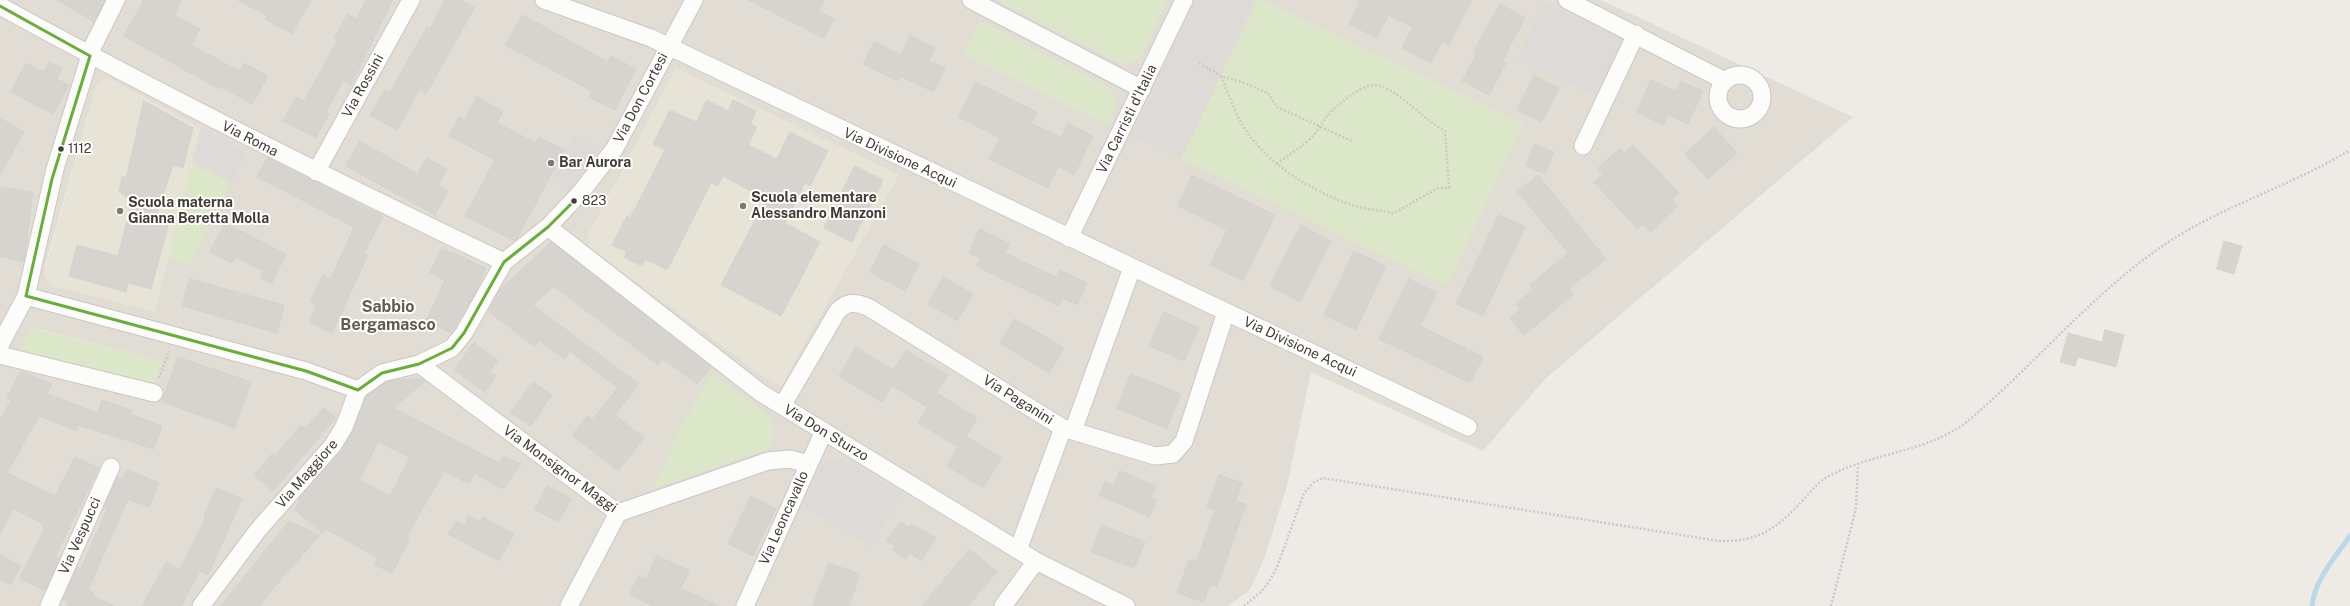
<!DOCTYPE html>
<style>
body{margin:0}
canvas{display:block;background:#eeebe7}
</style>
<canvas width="2350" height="606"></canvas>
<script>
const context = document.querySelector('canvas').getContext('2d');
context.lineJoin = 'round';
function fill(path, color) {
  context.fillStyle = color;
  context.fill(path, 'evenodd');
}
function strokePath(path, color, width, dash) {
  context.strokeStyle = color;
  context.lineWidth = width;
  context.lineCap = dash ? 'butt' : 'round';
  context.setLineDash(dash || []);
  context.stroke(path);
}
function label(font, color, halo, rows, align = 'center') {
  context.font = font + ' "Public Sans",sans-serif';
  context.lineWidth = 4;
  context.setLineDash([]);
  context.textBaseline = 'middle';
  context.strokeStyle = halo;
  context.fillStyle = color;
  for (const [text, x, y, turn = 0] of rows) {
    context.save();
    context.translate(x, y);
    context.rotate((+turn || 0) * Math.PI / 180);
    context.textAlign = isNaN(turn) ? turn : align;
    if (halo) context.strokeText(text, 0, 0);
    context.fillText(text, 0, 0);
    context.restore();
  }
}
const residential = new Path2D(`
 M0,0H998L1115,60L1140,58L1167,0H1257L1213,92L1523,124L1261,0H1601L1853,117L1545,379L1483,451L1311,372L1287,486L1264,559L1250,590L1228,606H0ZM981,22L1109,88L1113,92L1109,125L964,54ZM676,68L781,386L760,374L590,247L588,236ZM108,78L200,128L155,312L45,266L96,86L99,82ZM39,329L162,361L153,386L32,330ZM771,421L774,433L653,489L672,452Z`);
const education = new Path2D(`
 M676,68L899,175L781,386L760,374L590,247L588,237Z
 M108,78L201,128L155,312L52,286L47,282L44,274L96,86L103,79Z`);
const green = new Path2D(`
 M998,0H1167L1140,58L1128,64L1115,60Z
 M1257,0H1261L1523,124L1447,286L1181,159Z
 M981,22L1109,88C1122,101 1116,110 1109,125L964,54Z
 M192,162L231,183L189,265L168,259Z
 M36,329L163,361L153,386L19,352L29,332Z
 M712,374C725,384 764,408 771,420C776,430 774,441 767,449L652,489L672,452L669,447Z`);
const parking = new Path2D(`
 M1196,0H1257L1181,159L1132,135Z
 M1543,2L1624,40L1598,97L1517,59Z
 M201,128L246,153L231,183L192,162Z
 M574,135L600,148L569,189L551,179Z
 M834,459H842L902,493L870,546L804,507L822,465L827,460Z`);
const stream = new Path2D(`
 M2312,606C2314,581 2336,556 2350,536`);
const building = new Path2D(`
 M57,0H105L94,21Z
 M144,0H182L174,15L200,29L191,45L239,71L244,63L268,76L252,104L220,86L219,89L124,36Z
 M238,0H311L292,34L265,19L267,16Z
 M366,0H393L351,85L343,81L326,112L329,114L316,138L283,121L296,97L304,101L338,40L334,38L348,14L356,19Z
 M445,0H461L475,7L426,94L419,90L397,130L370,115L385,90L390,92L427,27L430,28Z
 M748,0H824L819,11L834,19L824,38Z
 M1357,0H1472L1449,45L1442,41L1431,63L1402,48L1413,27L1388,15L1377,38L1349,24L1360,2Z
 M1500,4L1525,18L1502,61L1506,63L1489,95L1462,81L1477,53L1474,51Z
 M523,15L608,62L611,56L636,69L615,110L589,97L592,91L505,45Z
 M910,36L935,48L929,61L945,68L934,92L900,76L898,81L863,64L874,42L901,55Z
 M49,62L62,68L57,79L69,85L53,114L11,92L26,63L44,72Z
 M1534,76L1559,88L1542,122L1517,110Z
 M1651,80L1676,91L1681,81L1703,91L1688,124L1668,115L1663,125L1637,112Z
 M976,82L1037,112L1031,123L1061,137L1068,123L1093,136L1074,175L1058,167L1048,188L989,159L1000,138L959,117Z
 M477,97L503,111L497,123L536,143L539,137L564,150L517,239L514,241L465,216L495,160L449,136L459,117L464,120Z
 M707,100L728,111L733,100L756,111L750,124L757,127L748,145L777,159L790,132L828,151L810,186L805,183L785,223L820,242L781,316L721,285L764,203L751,196L753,192L723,176L718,186L711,183L667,270L645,259L642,266L624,257L627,252L612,245L627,216L630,218L665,150L653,144L670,110L696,122Z
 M144,101L193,128L183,168L173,165L154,222L168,226L151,289L128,283L126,292L69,276L77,245L118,256L132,202L119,191L122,177H126Z
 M0,118L24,132L0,175Z
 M1714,127L1737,153L1708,179L1685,154Z
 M360,141L418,174L426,158L447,169L438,185L448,191L435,215L346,166Z
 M1535,144L1554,152L1545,174L1526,166Z
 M1633,145L1679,193L1672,200L1678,206L1651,232L1643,224L1638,229L1594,182L1603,175L1597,169L1620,148L1624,153Z
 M268,158L383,216L364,253L368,255L332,333L309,322L316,305L310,302L323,275L331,279L354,227L257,177Z
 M855,166L883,180L852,242L824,228Z
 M1192,175L1275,215L1243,281L1210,265L1227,230L1178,206Z
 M1538,175L1606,259L1569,288L1574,294L1524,335L1510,318L1520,309L1515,304L1533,289L1530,285L1568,253L1518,192Z
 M0,187L33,192L24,262L0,256Z
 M1499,215L1525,227L1483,316L1456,304Z
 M225,223L286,254L272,283L261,278L263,271L235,257L232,263L210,252Z
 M1301,225L1331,241L1300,302L1270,286Z
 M980,229L1010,244L1005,253L1056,277L1060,270L1087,283L1077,305L1063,298L1059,306L976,266L980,258L969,253Z
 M2224,241L2242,246L2234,274L2217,269Z
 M551,242L711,367L697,384L663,359L658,365L553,286L533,305L639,384L615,415L644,438L618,471L572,435L587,416L592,420L618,388L570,351L564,359L540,341L535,347L488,311L500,290Z
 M884,245L919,264L905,291L870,272Z
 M442,248L486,268L475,294L451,333L426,321L445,280L430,273Z
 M1354,251L1386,266L1356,330L1324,315Z
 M944,277L973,294L957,321L928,304Z
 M190,279L284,305L277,333L182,306Z
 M1409,279L1437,293L1420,326L1467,349L1464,355L1470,350L1483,357L1470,383L1379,339Z
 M1164,312L1199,328L1184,361L1149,346Z
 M1015,319L1064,348L1049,373L1000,343Z
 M2105,330L2124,335L2116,367L2078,357L2075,366L2060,362L2068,333L2102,342Z
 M474,343L498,360L490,372L496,376L484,392L454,370Z
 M856,347L893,370L906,350L948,375L937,393L977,418L966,436L1002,458L983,488L947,466L958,447L918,423L927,407L892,386L882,402L839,376Z
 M178,357L251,382L235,428L162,402Z
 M21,371L52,384L47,394L98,413L102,400L132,410L130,414L162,426L154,449L78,425L76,431L39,416L7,473L55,496L75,457L99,468L55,557L59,558L45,591L20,578L45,528L42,527L44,524L13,509L0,534V419L11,400L7,398Z
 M1131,374L1181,394L1167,428L1117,409Z
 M423,379L425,381L394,408L499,463L503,456L521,464L503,489L475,474L469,484L444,471L406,538L409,540L392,573L375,565L378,558L326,529L322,533L295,510L302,495L342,450L353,431L366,396L386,382L396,380ZM378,442L410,457L390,496L360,480Z
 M533,382L552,395L531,426L511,413Z
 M324,408L336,418L273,491L254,475L272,454L275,456L301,425L305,428Z
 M127,469L159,483L149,507L128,499L88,590L94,593L93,596L114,606H66L68,602L63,600L77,567L81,569L107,509L104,507L117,477L122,479Z
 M1120,471L1156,486L1151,498L1157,500L1149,517L1099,495L1105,481L1114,485Z
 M1219,475L1242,483L1236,501L1246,504L1217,587L1210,584L1204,602L1177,593L1189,560L1196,562L1215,510L1207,508Z
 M548,486L572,499L558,522L535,509Z
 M217,488L242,499L208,575L200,571L181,606H142L166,562L180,570L206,517L204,516Z
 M751,496L776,509L753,556L728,544Z
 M469,516L481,522L483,517L514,534L499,561L448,534L456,521L464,526Z
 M289,521L320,535L265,598L260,606H221Z
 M900,522L909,527L911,524L921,530L922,529L936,538L921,561L910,553L906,559L892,550L895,546L887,541Z
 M1102,525L1145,542L1134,568L1091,552Z
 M970,549L997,572L968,606H922Z
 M0,555L21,566L10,585L0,580Z
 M657,556L689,570L681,588L719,606H653L629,595L639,575L646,579Z
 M829,563L860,574L849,606H813Z`);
const path = new Path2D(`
 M1199,63L1221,76L1242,82L1268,93L1277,107L1352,141
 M1221,76C1228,93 1234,110 1243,126C1264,161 1308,189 1346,203C1361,209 1378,210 1394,213L1438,188H1449L1445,131C1422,119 1405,95 1380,86C1365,80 1336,106 1327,116C1322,123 1318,131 1313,136C1302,147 1288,155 1277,164
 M159,378L169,351
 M1244,606L1261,592L1268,583L1277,567L1304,493L1314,482L1323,478L1719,541C1761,542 1778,527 1805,498C1813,489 1821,479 1833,474C1874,453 1925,452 1964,424C2030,370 2084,302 2154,252C2214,208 2288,188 2350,150
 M1831,606L1856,508L1858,465`);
const minor = new Path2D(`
 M544,0L651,38L1468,427
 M971,0L1142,89
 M1567,0L1725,81
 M0,6C166,97 334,181 504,262
 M1718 97a22 22 0 1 1 44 0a22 22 0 1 1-44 0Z
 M1583,146L1636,34
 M316,172L411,0
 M548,227L761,393L1036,561L1126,606
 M1069,238L1184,0
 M26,296L306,371L358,390
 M0,345L26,296L55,169L93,46L116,0
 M0,355L154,393
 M419,364L618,513L768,461L790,459L808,464
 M782,406L837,312C846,301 856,302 868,307L1063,428L1155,456L1173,454L1184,441L1226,312
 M1073,431L1132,268
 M1018,550L1063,428
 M49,606L111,467
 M201,606L258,530L333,445L344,427L358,390L382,373L419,364L452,348L464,333L504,262L548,227L581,192L615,148L694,0
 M569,606L618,513
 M745,606L824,431
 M1003,606L1036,561`);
const bus1 = new Path2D(`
 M0,6L90,56L52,179L26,296L306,371L358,390L382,373L419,364L452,348L464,333L504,262L548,227L574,201`);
const markers = [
 [61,149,3.5,"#423c35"],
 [551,163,4,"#7e7973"],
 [574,201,3.5,"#423c35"],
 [743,206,4,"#7e7973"],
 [120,211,4,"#7e7973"]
];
const busNames = [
 ["1112",68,149],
 ["823",582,201]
];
const streetNames = [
 ["Via Rossini",363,86,-61],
 ["Via Don Cortesi",641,98,-62],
 ["Via Carristi d'Italia",1127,119,-64],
 ["Via Roma",250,139,27],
 ["Via Divisione Acqui",900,158,25],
 ["Via Divisione Acqui",1300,347,25],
 ["Via Paganini",1018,400,32],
 ["Via Don Sturzo",826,433,31],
 ["Via Monsignor Maggi",560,469,36],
 ["Via Maggiore",307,474,-49],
 ["Via Leoncavallo",784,518,-66],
 ["Via Vespucci",80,536,-66]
];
const poiNames = [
 ["Bar Aurora",559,163],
 ["Scuola elementare",751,198],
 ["Alessandro Manzoni",751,214],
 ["Scuola materna",128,203],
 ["Gianna Beretta Molla",128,219]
];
const quarterNames = [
 ["Sabbio",388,307],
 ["Bergamasco",388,325]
];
fill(residential, '#e1ddd5');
fill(education, '#e8e3d7');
fill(green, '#dce6c9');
fill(parking, '#dddad7');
strokePath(stream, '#bbd8e8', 5);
fill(building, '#d7d4d0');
strokePath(building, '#d6d2cd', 1);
strokePath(minor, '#cac7c3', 19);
strokePath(path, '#cccac6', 2.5, [2, 2]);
strokePath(minor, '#fcfcfb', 17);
strokePath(bus1, '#6cab3e', 3);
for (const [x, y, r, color] of markers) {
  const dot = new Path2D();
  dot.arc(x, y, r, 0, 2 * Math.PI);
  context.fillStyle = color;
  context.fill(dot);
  strokePath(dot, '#fff', 1.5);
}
label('13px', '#423c35', '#fff', busNames, 'left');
label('14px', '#423c35', '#fff', streetNames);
label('bold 14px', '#423c35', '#fff', poiNames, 'left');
label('bold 16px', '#645a4d', '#fff', quarterNames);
</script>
